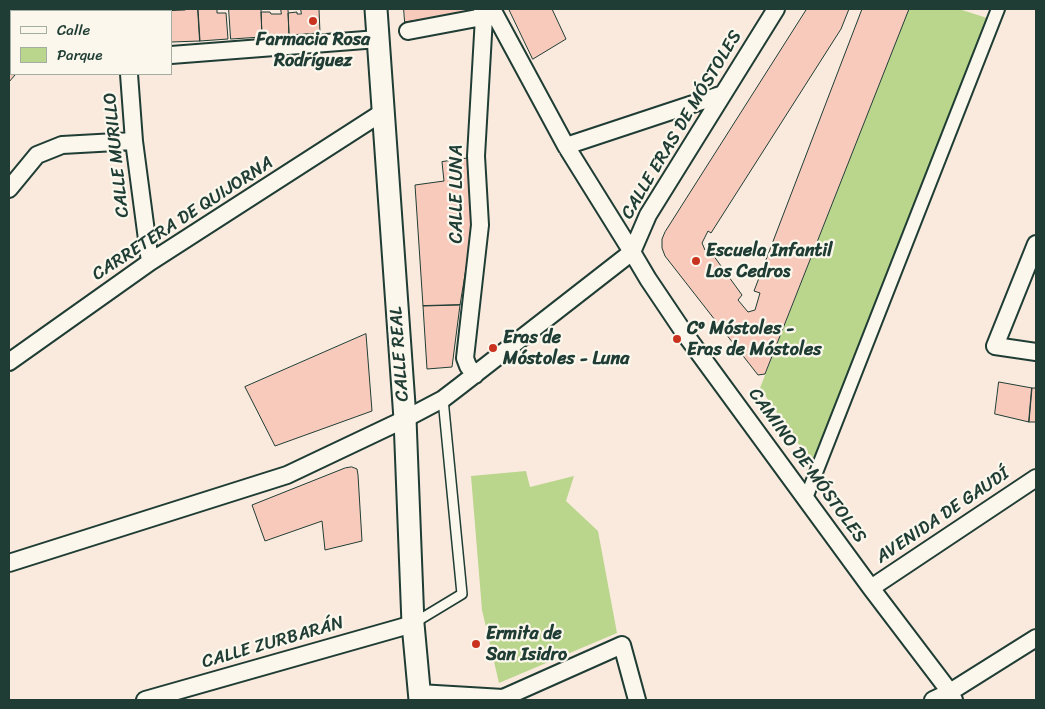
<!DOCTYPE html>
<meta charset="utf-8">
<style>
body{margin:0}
#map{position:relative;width:1045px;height:709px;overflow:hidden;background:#faeade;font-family:Sriracha,sans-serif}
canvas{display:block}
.frame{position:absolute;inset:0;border:10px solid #1f3d34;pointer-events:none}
.legend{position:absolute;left:10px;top:10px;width:162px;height:65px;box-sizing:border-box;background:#fbf7ec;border:1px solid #a3ada2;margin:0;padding:6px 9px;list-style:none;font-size:15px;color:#1f3d34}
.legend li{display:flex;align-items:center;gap:10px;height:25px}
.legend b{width:25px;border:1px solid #a3ada2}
</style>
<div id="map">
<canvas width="1045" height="709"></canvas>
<div class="frame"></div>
<ul class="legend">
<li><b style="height:6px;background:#fbf7ec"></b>Calle</li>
<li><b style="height:14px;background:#bad58c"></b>Parque</li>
</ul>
</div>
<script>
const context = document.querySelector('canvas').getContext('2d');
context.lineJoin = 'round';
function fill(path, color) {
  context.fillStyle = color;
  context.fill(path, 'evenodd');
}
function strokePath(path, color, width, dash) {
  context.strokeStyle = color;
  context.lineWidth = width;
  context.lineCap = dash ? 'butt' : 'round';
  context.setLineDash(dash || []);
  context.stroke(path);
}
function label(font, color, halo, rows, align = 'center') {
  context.font = font + ' Sriracha,sans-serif';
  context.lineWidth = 4.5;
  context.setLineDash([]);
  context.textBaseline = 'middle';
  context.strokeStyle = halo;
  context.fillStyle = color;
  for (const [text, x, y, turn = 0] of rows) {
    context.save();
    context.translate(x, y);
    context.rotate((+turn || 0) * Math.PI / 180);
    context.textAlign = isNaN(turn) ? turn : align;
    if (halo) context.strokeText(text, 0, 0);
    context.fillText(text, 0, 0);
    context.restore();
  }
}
const green = new Path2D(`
 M909,9H959L987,18L813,465L760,388Z
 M526,471L530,487L574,476L566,501L598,531L617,633L499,683L482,610L471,476Z`);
const building = new Path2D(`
 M185,9H198L200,41L171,42V11H161L185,10Z
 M198,9H217V13H226L228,39L200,41Z
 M229,9H261L262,37L231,39Z
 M281,9H288L289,35L262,37L261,12H270L271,14H281Z
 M301,9H319L320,33L289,35L288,13L297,12V14H301Z
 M404,9H473L474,12L405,22Z
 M509,9H552L566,39L533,59Z
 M807,9H849L841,29L711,233L708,231L702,243L705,250L708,248L742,295L738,300L748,312L755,310L760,293L754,291L862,9H909L765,374L758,375L665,256L662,248V239L665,232Z
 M9,40L11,43V71L9,68Z
 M9,68L11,71V74L15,75L9,82Z
 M470,158L472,232L460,305L423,306L415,185L444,181L442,162Z
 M460,305L452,367L427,369L423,306Z
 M366,334L372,411L275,446L245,387Z
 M999,382L1032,388L1029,422L995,414Z
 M1032,388H1036V422H1029Z
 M352,467L357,469L358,475L362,541L325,550L322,521L265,541L252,505L345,468Z`);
const service = new Path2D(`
 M414,623L462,594L443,399`);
const pedestrian = new Path2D(`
 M806,498L998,9`);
const minor = new Path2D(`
 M124,9L125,11
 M492,9L566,146L632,252L648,279L685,334L871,588L950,692L954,700
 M21,11L24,9
 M9,25L11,22
 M408,31L493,15
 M171,55L378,39
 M129,74L134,141L150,262
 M566,146L723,94
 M9,189L37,155L62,145L134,141
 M1036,244L995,346L1036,352
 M9,362L150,262L383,112
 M475,375L468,366L465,358L480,225L476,156L484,17L482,9
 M9,563L287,475L405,419L443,399L460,386L632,252L648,215L776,9
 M871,588L1036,478
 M419,693L503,698L622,645L637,700
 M145,700L413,624
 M933,700L950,692L1036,638`);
const tertiary = new Path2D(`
 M376,9L405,419L413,624L420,700`);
const markers = [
 [313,21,5,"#c8321e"],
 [696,261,5,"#c8321e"],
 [677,339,5,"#c8321e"],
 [493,348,5,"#c8321e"],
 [476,644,5,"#c8321e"]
];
const poiNames = [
 ["Farmacia Rosa",313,40,"center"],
 ["Rodríguez",313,61,"center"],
 ["Escuela Infantil",706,251],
 ["Los Cedros",706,272],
 ["Cº Móstoles -",687,329],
 ["Eras de Móstoles",687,350],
 ["Eras de",503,338],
 ["Móstoles - Luna",503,359],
 ["Ermita de",486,634],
 ["San Isidro",486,655]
];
const streetNames = [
 ["CALLE ERAS DE MÓSTOLES",682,125,-59],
 ["CALLE MURILLO",117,155,-96],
 ["CALLE LUNA",457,194,-90],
 ["CARRETERA DE QUIJORNA",183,219,-33],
 ["CALLE REAL",400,354,-94],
 ["CAMINO DE MÓSTOLES",807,466,54],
 ["AVENIDA DE GAUDÍ",943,516,-34],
 ["CALLE ZURBARÁN",273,643,-16]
];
fill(green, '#bad58c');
fill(building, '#f8cabc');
strokePath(building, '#1f3d34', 1);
strokePath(service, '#1f3d34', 12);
strokePath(pedestrian, '#1f3d34', 16);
strokePath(minor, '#1f3d34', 20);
strokePath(tertiary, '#1f3d34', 25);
strokePath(service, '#fbf7ec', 9);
strokePath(pedestrian, '#fbf7ec', 12);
strokePath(minor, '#fbf7ec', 16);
strokePath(tertiary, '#fbf7ec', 21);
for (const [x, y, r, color] of markers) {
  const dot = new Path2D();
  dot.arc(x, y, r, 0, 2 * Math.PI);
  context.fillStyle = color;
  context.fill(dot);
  strokePath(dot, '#fbf7ec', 2);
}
label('bold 18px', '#1f3d34', '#fbf7ec', poiNames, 'left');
label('18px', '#1f3d34', '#fbf7ec', streetNames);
</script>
